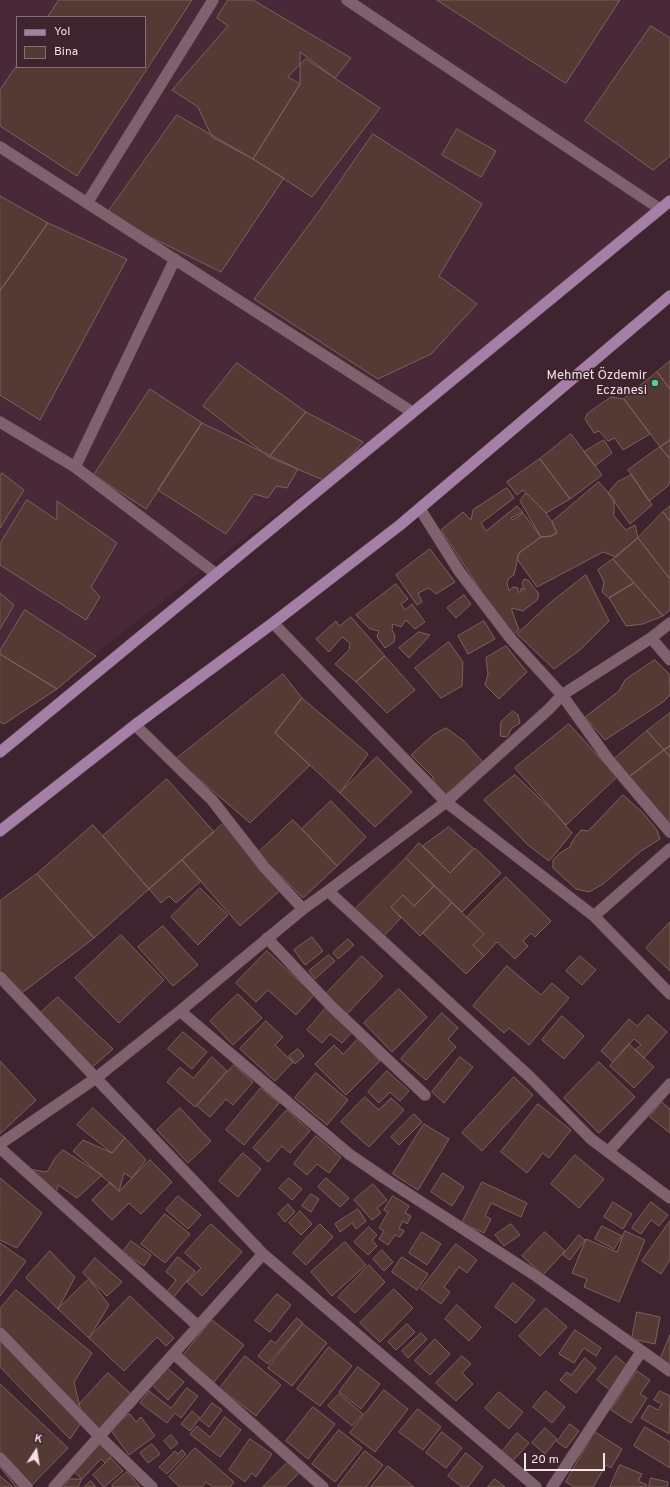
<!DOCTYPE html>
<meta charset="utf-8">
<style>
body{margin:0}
#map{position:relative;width:670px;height:1487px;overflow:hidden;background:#3d242e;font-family:Overpass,sans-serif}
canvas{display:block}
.legend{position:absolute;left:16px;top:16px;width:130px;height:52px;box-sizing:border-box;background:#3d242e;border:1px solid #857078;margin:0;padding:5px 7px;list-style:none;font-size:12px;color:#f2e1e7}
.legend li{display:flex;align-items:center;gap:8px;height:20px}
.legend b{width:20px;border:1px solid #857078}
.north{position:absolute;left:16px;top:1431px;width:40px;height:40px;-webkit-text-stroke:3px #3d242e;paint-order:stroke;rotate:12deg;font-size:11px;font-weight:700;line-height:16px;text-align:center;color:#f2e1e7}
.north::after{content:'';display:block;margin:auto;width:14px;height:18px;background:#f2e1e7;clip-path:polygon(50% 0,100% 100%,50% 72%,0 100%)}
.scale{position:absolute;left:524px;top:1453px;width:81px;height:18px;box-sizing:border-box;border:2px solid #f2e1e7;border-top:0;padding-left:5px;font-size:12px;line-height:14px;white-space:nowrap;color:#f2e1e7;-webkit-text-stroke:3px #3d242e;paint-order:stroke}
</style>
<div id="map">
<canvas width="670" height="1487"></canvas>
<ul class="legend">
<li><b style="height:5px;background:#a67fa6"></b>Yol</li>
<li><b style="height:11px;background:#553935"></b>Bina</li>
</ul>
<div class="north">K</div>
<div class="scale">20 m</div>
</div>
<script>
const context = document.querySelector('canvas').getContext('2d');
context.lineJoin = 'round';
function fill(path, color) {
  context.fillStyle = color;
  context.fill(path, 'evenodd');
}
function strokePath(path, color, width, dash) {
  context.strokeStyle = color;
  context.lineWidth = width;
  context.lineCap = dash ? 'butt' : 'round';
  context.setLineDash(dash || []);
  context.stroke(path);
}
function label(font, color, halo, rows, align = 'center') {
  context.font = font + ' Overpass,sans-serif';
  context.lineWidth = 3;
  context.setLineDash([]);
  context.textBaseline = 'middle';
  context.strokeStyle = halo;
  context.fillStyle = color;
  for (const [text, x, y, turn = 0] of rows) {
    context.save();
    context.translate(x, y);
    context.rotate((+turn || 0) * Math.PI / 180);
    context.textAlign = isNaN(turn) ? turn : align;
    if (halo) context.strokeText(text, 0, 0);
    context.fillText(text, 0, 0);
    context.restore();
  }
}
const built = new Path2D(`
 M0,0H670V210L0,727ZM17,17H145V67H17Z`);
const building = new Path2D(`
 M59,0H192L77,176L0,126V90L17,65V67H145V17H48Z
 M228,0H253L351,58L335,78L300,52V84L253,159L212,137L198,107L172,90L228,26L217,18Z
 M437,0H620L566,83Z
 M651,26L670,38V156L653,170L585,121Z
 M306,59L380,108L312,197L253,159L300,84L288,77Z
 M177,115L253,159L284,178L221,272L106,215Z
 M457,129L496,151L481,177L442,155Z
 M373,134L482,204L439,276L477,304L431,354L378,379L254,299L322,207Z
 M0,196L48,223L0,291Z
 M48,223L127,259L40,420L0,395V291Z
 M670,361V389L657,372Z
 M237,363L306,412L269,457L203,406Z
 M657,372L670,389V440L660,447L624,399Z
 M150,389L202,423L146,509L94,475Z
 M611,397L624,399L650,434L623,450L615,438L608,441L599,431L594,433L585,419L587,414Z
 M306,412L363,442L328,482L269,457Z
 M202,423L298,469L287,488L276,486L268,498L254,494L226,534L158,490Z
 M571,434L602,475L570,499L540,459Z
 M604,440L612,453L595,466L584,452Z
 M670,440V459L660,447Z
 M660,447L670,459V481L668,486L649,501L628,470Z
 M540,459L570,499L546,513L523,490L517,495L507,482Z
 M2,473L24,490L0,528V477Z
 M632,475L652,505L630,524L608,493L617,482Z
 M599,482L614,499V516L626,530L635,525L638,538L616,557L603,552L537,587L517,559L519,553L541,537L551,536L557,533L552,522Z
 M507,488L514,498L481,523L486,531L517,506L523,512L511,518L513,520L523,513L541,537L519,553L514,575L509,578L507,583L509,591L513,587L518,588V592H521V588L525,590L522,584L524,579L528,580L539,594L537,600L523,611L512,608V611L519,630L511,636L441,530L463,512L471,520L473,510Z
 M526,493L546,513L552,522L557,533L551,536L541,537L520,501Z
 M27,500L57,520V501L117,543L91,587L100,597L86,620L0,565V544Z
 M670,506V521L663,512Z
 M663,512L670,521V579L638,538Z
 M638,538L670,579V610L663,616L613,559Z
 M430,549L455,582L436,594L429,588L418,593L422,602L417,605L396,575Z
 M613,559L634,583L609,598L602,592L604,582L598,570Z
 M586,575L609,621L581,649L554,669L517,634L551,602Z
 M634,583L663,616L643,624L626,626L609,598Z
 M396,584L408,599L401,604L405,610L412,604L425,622L415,629L406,620L401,627L393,624L392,630L395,636L394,642L385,648L377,637L379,631L370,629L356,615Z
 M0,593L14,605L0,629Z
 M464,595L471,604L456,618L447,608Z
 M25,610L96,656L57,689L0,654V651Z
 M351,617L385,656L356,682L335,664L349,650L350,643L342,637L329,652L316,639L336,621L339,626Z
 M484,621L495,639L468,654L458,636Z
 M419,632L430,635L409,658L399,648Z
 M449,642L463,662L462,686L441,698L415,668Z
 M506,646L527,672L499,699L485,685L488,674L486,658Z
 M0,654L57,689L4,724L0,722Z
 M385,656L415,690L387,713L356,682Z
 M655,660L670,675L669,685L670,687V695L663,702L605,740L585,717L619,691L625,680Z
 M283,674L302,698L275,733L310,765L250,823L176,759Z
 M302,698L368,754L340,793L275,733Z
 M513,711L518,715L520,723L512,728L507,737L500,736L501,722Z
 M670,713V746L664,750L647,731Z
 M569,724L617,777L566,825L515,768Z
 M446,728L464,741L483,762L446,794L434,784L433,777L411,755L433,735Z
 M647,731L664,750L628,778L613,760Z
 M670,746V757L664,750Z
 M664,750L670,757V825L628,778Z
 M377,757L412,792L375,827L340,793Z
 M515,775L554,812L572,833L549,861L528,845L484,800Z
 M167,779L214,832L149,889L103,836Z
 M623,795L643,813L657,830L660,839L641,851L603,884L589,892L576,889L553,868V860L560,853L570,847L573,840L581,830L588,831Z
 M331,801L366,837L337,866L302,829Z
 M293,820L337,866L303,898L258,853Z
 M225,822L283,888L240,926L182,860Z
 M93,825L149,889L94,938L37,874Z
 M449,827L473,848L450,873L423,846Z
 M419,843L450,873L475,848L501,873L462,912L406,858Z
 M406,858L434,886L414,906L403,895L391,907L401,918L382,938L353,911Z
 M182,860L201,881L176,903L169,896L161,903L149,889Z
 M37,874L94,938L18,996L0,973V901Z
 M506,877L551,921L535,937L531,933L523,941L528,946L515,959L497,942L484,956L473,945L484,934L467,917Z
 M434,886L452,903L420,936L391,907L403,895L414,906Z
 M200,888L228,915L198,945L171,917Z
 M452,903L484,934L473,945L484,956L466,974L423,933Z
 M670,922V971L646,948Z
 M163,926L198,965L173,986L138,947Z
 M121,935L164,980L119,1023L75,978Z
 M312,937L323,951L305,965L294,950Z
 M348,939L354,945L338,959L333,953Z
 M267,951L314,995L296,1015L268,990L256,1002L236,983Z
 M329,955L335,961L315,979L309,971Z
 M362,956L383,976L345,1016L324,996Z
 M580,956L596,970L582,985L566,971Z
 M507,966L541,995L552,983L569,998L529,1045L509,1028L504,1033L473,1006Z
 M399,989L427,1017L392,1052L364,1023Z
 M238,994L262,1018L233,1045L210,1021Z
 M58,997L113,1049L89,1070L37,1016Z
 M326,1008L353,1031L342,1043L330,1034L322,1043L307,1030Z
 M442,1013L458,1028L448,1039L456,1047L426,1080L401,1059Z
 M648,1015L667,1032L644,1058L635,1050L641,1045L634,1039L613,1062L601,1051L629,1019L637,1026Z
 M562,1016L584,1036L564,1059L542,1040Z
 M266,1021L283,1037L275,1045L293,1062L275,1081L240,1049Z
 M183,1032L207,1052L192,1069L168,1049Z
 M358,1039L380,1061L346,1095L315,1064L334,1045L343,1054Z
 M629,1044L654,1067L634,1088L610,1066Z
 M298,1049L304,1056L295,1064L289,1056Z
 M212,1057L227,1071L195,1107L167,1082L180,1067L193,1078Z
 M460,1057L473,1067L444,1103L432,1092Z
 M0,1061L36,1100L0,1134Z
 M599,1062L635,1097L599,1133L564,1098Z
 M234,1065L253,1082L233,1105L226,1099L210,1117L197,1106Z
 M387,1071L409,1091L400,1101L390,1092L379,1103L368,1092Z
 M316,1073L348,1100L327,1125L295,1098Z
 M514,1077L533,1095L482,1151L462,1133Z
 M261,1088L279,1103L244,1145L226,1130Z
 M365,1097L379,1110L391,1098L404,1110L369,1147L341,1122Z
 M662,1102L670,1109V1133L650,1117Z
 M538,1104L571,1130L549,1158L543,1153L527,1173L501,1152Z
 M93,1108L125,1138L112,1153L77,1125Z
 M180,1108L211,1141L188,1163L157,1130Z
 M287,1110L310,1131L290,1153L282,1146L268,1162L253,1148Z
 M414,1114L422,1122L399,1145L391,1137Z
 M424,1124L449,1139L418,1190L393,1174Z
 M316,1136L341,1157L329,1173L317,1164L307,1175L294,1164Z
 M125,1138L146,1160L132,1178L124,1173L119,1191L73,1151L83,1140L112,1153Z
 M63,1150L102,1175L77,1198L58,1185L55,1197L23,1168L47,1172L55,1158Z
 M243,1153L261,1169L238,1197L219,1181Z
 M575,1155L604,1179L579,1208L551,1184Z
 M150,1160L172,1182L141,1214L129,1203L112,1220L92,1200L110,1182L119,1191Z
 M443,1173L464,1187L452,1206L431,1192Z
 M0,1178L42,1213L17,1248L0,1240Z
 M289,1178L302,1189L292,1200L279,1188Z
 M326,1178L349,1198L340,1207L318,1187Z
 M482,1182L527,1203L521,1217L491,1203L485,1216L491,1219L484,1233L462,1223Z
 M373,1184L387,1200L377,1208L381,1213L372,1220L354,1200Z
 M311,1194L319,1199L311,1212L302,1206Z
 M178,1196L201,1215L188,1229L166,1210Z
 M393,1196L409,1206L405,1213L411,1216L407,1224L403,1221L399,1228L404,1231L400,1237L395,1235L388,1245L379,1239L384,1231L379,1228L388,1212L384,1210Z
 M613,1202L632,1214L623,1229L604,1217Z
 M651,1202L668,1215L659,1226L651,1220L641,1234L632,1228Z
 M288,1204L295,1212L285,1222L278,1214Z
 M358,1209L366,1221L356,1229L352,1223L340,1232L335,1224Z
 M300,1211L312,1224L301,1235L289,1223Z
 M165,1214L190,1234L165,1263L141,1244Z
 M670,1221V1260L661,1274L642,1261Z
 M211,1224L242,1252L202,1296L187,1282L201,1268L185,1253Z
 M320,1224L333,1237L306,1265L293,1253Z
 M511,1224L520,1235L504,1246L495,1235Z
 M602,1226L622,1236L614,1249L595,1239Z
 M369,1227L377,1235L372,1240L377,1246L368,1255L354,1242Z
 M625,1231L645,1240L619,1302L584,1287L587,1279L572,1273L586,1239L617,1252Z
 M422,1232L441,1244L427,1265L409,1253Z
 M545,1232L565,1251L543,1275L522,1256Z
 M579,1235L585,1240L570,1260L563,1255Z
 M131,1241L151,1255L144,1266L123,1252Z
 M345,1242L366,1265L332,1296L311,1272Z
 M0,1243L26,1261L0,1296Z
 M456,1244L477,1260L467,1273L459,1267L444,1287L450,1292L441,1304L421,1289Z
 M382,1250L393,1262L384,1271L373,1259Z
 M50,1251L75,1277L58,1309L26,1278Z
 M178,1257L195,1271L172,1299L165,1294L176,1280L166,1272Z
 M402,1257L428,1274L417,1290L392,1272Z
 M95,1258L122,1282L107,1296L83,1273Z
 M369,1265L385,1282L355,1313L338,1297Z
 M89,1279L109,1305L89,1338L58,1309Z
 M513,1283L535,1300L516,1323L495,1307Z
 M394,1289L413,1308L380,1342L360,1323Z
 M16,1290L92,1353L74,1382L83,1420L70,1439L0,1367V1309Z
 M277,1294L291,1305L270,1332L255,1321Z
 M130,1296L174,1338L166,1346L157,1337L124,1371L89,1338Z
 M457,1305L481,1327L469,1341L445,1319Z
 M546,1308L567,1327L540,1356L519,1336Z
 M637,1312L660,1317L655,1344L632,1339Z
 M297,1318L303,1323L268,1364L258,1356L271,1340L275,1343Z
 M212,1320L244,1345L214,1382L182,1357Z
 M303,1324L327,1343L292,1386L268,1368Z
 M407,1324L415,1332L396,1350L388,1342Z
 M575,1330L601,1348L596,1356L584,1348L574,1363L559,1354Z
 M421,1333L427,1339L408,1358L402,1351Z
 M670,1335V1364L660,1360Z
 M435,1339L450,1354L430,1375L415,1361Z
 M329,1347L352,1366L320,1406L297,1389Z
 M245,1356L281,1385L256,1416L220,1388Z
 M462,1356L471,1364L462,1373L473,1384L456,1401L436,1383Z
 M616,1356L629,1367L610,1390L597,1380Z
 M585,1358L596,1368L576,1393L560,1380L567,1372L571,1375Z
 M358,1367L380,1384L361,1409L339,1392Z
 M167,1368L184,1382L168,1400L152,1385Z
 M637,1371L650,1380L640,1394L647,1398L631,1423L611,1410Z
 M108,1373L132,1395L98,1432L74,1410Z
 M0,1384L68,1448L30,1487H16L0,1467Z
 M187,1388L198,1396L181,1418L175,1413L167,1423L140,1403L149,1391L171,1408Z
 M384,1390L408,1409L375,1452L350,1433Z
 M546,1391L565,1407L552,1423L533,1407Z
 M660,1391L670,1396L669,1434L641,1418L649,1405L658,1410L662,1404L654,1400Z
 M499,1392L523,1412L509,1429L485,1408Z
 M339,1394L363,1414L352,1426L328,1406Z
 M212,1403L222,1410L209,1427L199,1419L190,1431L181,1424L192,1411L200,1418Z
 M313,1407L335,1424L308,1459L286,1441Z
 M418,1409L441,1427L423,1450L399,1432Z
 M130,1414L136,1422L141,1417L155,1436L129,1455L110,1429Z
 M225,1417L241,1430L220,1457L190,1434L197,1426L210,1437Z
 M570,1424L579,1431L566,1448L557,1442Z
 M645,1427L670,1442V1468L634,1446Z
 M545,1428L557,1439L545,1454L532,1443Z
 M339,1430L362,1448L335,1482L312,1464Z
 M442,1432L462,1448L446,1468L426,1453Z
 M595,1432L622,1449L611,1468L606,1465L593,1487H574L566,1482Z
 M517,1433L529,1443L512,1462L501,1453Z
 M171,1435L178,1443L171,1449L164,1441Z
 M250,1439L272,1454L256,1477L252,1473L245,1482L229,1470Z
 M97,1442L112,1455L105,1463L101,1459L82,1479L72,1470Z
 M152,1444L160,1454L148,1463L140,1453Z
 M195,1448L234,1482L230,1487H213L206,1482L202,1487H180L169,1477Z
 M182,1450L186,1454L167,1474L159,1467L175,1451L178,1454Z
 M365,1451L383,1465L366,1487H340L338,1486Z
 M466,1453L483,1467L468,1487H462L448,1476Z
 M111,1458L123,1471L104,1487L93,1475Z
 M288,1462L299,1473L285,1487H263Z
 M620,1465L642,1474L638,1481L647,1485L646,1487H610Z
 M388,1466L414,1487H371Z
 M127,1472L140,1487H113L112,1485Z
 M0,1476L13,1487H0Z
 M651,1478L668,1482L667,1487H649Z
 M70,1479H82L78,1487H64Z
 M495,1479L505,1487H488Z
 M91,1481L96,1487H84Z`);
const minor = new Path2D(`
 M347,0L660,209
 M0,147L412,412
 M87,203L213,0
 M0,422L75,467L216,574
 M75,467L175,259
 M420,509L459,571L511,639L562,695L608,759L670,832
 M273,623L446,802L594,916L670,994
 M651,638L670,660
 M135,725L212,800L265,868L303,909
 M328,891L530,1077L591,1139L670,1198
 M594,916L670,849
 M267,938L331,1006L425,1095
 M0,977L263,1254L536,1487
 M180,1011L349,1154L384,1178L536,1276L670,1371
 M0,1144L96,1078L180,1011L303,909L328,891L446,802L549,709L562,695L651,638L670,623
 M0,1148L198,1326
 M608,1152L670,1084
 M0,1333L99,1436L152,1487
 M174,1354L323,1487
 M0,1458L27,1487
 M54,1487L263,1254
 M552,1487L641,1352`);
const primary = new Path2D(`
 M0,752L670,201
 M0,831L135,725L273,623L400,525L670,296`);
const markers = [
 [655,383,4,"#4dd39a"]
];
const poiNames = [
 ["Mehmet Özdemir",647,376],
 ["Eczanesi",647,391]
];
fill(built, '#492937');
fill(building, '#553935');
strokePath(building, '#7f605c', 1);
strokePath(minor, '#59434c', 12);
strokePath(primary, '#59434c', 12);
strokePath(minor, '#80626e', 11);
strokePath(primary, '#a67fa6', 11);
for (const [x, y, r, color] of markers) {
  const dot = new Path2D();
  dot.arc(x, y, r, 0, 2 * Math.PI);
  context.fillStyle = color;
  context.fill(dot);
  strokePath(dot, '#3d242e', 1.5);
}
label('13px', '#f2e1e7', '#3d242e', poiNames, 'right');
</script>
